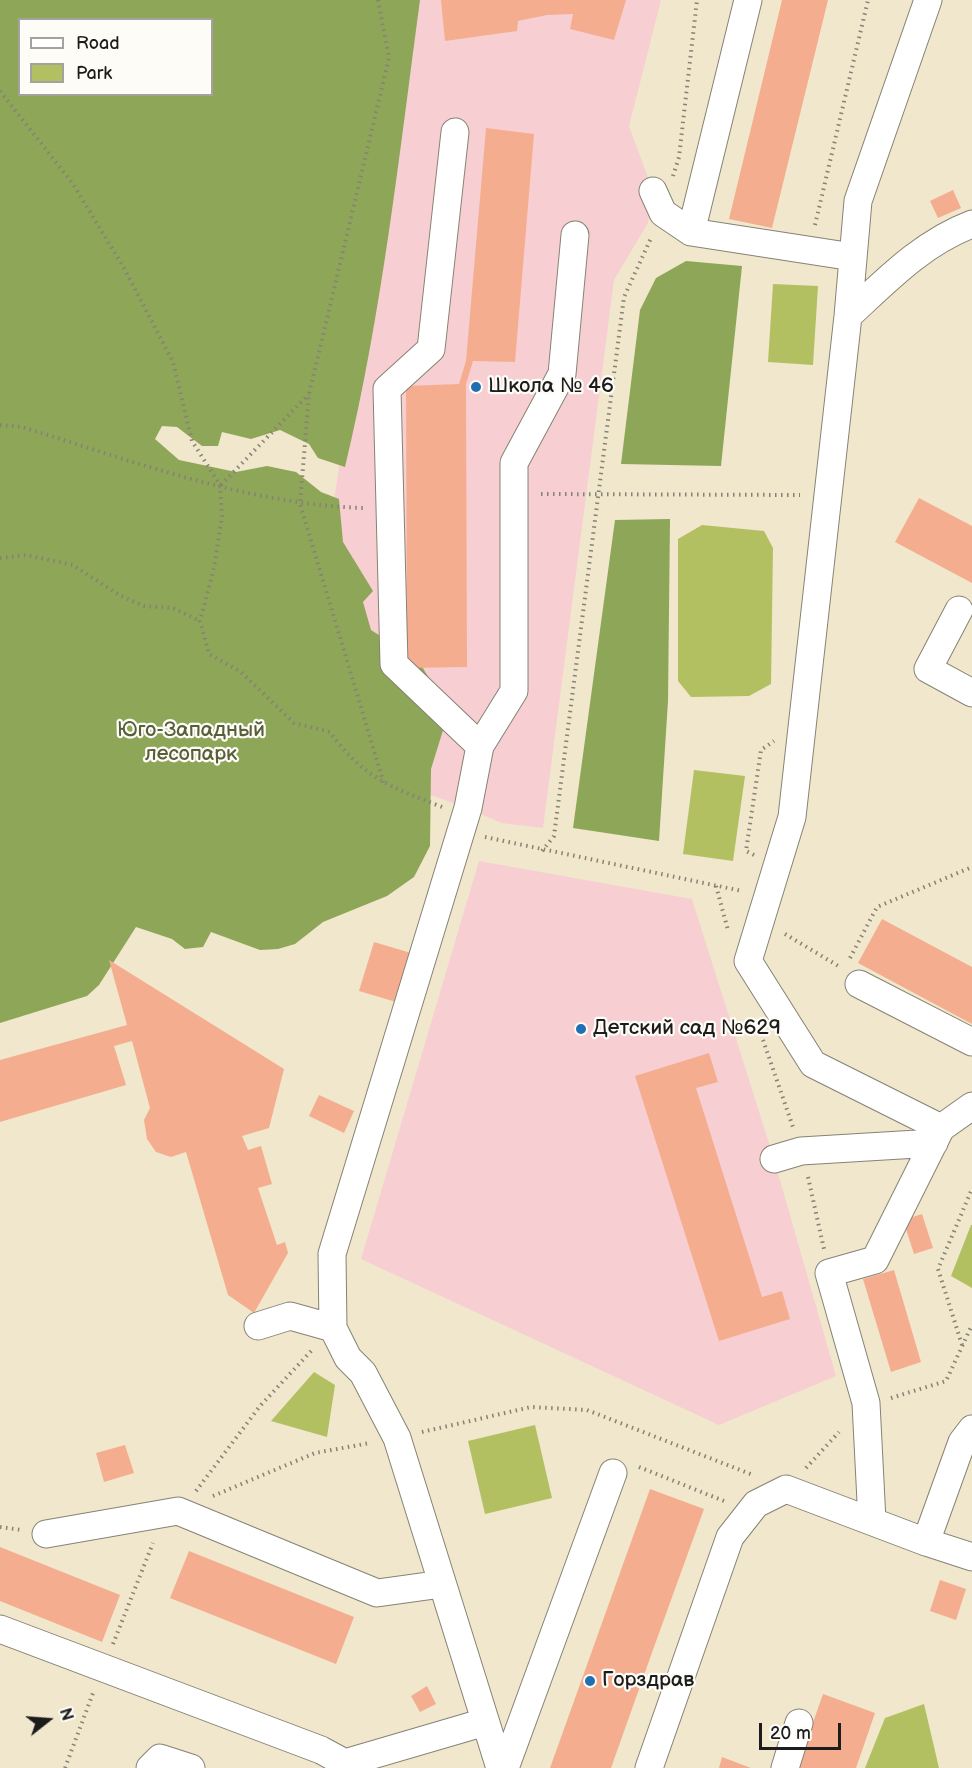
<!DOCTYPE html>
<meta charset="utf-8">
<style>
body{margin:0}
#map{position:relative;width:972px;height:1768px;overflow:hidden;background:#f0e7cc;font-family:"Balsamiq Sans",sans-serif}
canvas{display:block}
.legend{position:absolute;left:18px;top:18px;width:195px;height:78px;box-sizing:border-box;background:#fdfcf7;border:2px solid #a3a29f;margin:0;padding:8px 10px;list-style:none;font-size:18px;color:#1c1c1c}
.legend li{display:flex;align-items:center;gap:12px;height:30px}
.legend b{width:30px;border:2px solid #a3a29f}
.north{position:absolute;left:18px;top:1690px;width:60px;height:60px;-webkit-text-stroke:4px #fdfcf7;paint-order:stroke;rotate:73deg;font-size:16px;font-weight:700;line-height:24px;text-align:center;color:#1c1c1c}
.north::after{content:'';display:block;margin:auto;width:21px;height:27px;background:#1c1c1c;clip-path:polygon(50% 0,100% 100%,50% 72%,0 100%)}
.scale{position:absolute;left:759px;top:1723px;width:82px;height:27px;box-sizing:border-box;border:3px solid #1c1c1c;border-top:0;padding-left:8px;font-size:18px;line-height:21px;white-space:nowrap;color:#1c1c1c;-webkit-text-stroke:4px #fdfcf7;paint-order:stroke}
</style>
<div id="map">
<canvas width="972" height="1768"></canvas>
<ul class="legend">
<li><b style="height:8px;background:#fff"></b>Road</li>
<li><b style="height:16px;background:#b3c062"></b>Park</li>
</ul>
<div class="north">N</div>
<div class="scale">20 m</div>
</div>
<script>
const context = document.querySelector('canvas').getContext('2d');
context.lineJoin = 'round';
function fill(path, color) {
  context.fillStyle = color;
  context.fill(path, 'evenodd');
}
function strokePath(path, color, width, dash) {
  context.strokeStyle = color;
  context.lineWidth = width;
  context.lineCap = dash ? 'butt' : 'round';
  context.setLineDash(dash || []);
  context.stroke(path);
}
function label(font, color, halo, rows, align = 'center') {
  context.font = font + ' "Balsamiq Sans",sans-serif';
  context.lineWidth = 4.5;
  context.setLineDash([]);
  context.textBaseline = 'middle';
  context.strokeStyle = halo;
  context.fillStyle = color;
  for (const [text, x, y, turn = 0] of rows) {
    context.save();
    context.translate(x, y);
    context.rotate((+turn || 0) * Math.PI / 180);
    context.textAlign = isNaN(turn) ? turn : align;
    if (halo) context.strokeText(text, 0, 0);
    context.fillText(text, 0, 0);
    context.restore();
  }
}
const built = new Path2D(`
 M408,0H661L629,126L653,191L648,223L614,280L543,828L501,823L468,808L398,784L330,528Z
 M479,861L692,899L774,1159L836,1376L719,1425L361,1259Z`);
const green = new Path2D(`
 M773,284L818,286L813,365L768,362Z
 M702,525L764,531L773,548L771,684L749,696L691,697L678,681V539Z
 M694,770L745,776L733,861L683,854Z
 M971,1225H972V1288L951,1276Z
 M314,1372L335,1385L327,1437L271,1421Z
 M535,1425L552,1498L485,1514L468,1441Z
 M924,1704L939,1768H865L885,1718Z`);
const forest = new Path2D(`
 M0,0H420C399,156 382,314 345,467L318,458L309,444L280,430L251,439L222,432L218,446H202L177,427L162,426L155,439L179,460L236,472L267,466L296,472L321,492L339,499L343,542L373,591L363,602L371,630L418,660L449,711L431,769L430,846L414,877L387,896L323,922L295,944L278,949L260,950L211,932L203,947L185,949L172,939L136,927L99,985L87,996L0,1023ZM20,20H212V94H20Z
 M686,261L742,266L721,466L621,464L640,310L656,278Z
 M670,519L668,701L659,841L573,828L615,520Z`);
const building = new Path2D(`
 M441,0H626L614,40L570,29L573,14L547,15L518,21L517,31L445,41Z
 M782,0H828L772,228L729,219Z
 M486,128L534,134L515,362L473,361L466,384L467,667L407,668L406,386L459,384L466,361Z
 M953,190L961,208L938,218L930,201Z
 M919,498L972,526V583L895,542Z
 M882,919L972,967V1024L858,963Z
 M374,942L411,953L396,1002L359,991Z
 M109,960L284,1069L269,1128L242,1136L248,1150L261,1146L272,1184L258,1188L277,1245L285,1242L288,1253L254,1313L228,1295L186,1152L171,1157L156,1152L147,1139L144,1120L150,1108L132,1041L114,1046L126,1085L0,1122V1060L127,1025Z
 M709,1053L718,1082L696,1088L762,1297L782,1291L790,1319L719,1341L635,1076Z
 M319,1095L354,1111L344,1133L309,1116Z
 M922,1214L933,1248L914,1254L903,1220Z
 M894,1270L921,1362L891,1372L863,1279Z
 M125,1445L134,1473L104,1482L96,1453Z
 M650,1489L704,1509L654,1647L611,1768H550Z
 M0,1547L120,1595L102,1642L0,1601Z
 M189,1551L354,1617L336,1664L170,1598Z
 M940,1580L966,1589L956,1620L930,1611Z
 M427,1686L436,1704L420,1712L411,1696Z
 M823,1694L875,1713L856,1768H797Z
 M722,1757L751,1768H719Z`);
const path = new Path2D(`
 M378,0L389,58L309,394L300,504L384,784
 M0,91L73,184L124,268L173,362L192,441L220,485L222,516L214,568L200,621L209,654L241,672L294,723L330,732C363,778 391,787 442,807
 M673,176L679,157L697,0
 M815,225L868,0
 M0,425L22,427C133,461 246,504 363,508
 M221,485L309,394
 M541,494L800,495
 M0,558L26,555L73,565L119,595L144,606L173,608L200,621
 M485,837L742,891
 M542,851L554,836L624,297L652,236
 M754,855L746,851L761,750L774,741
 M716,886L728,930
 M785,934L840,967
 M850,958L877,907L972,867
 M763,1040L793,1127
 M808,1177L824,1249
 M962,1345L938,1269L972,1189
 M891,1398L946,1381L972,1325
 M422,1432L531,1407L587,1410L753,1475
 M639,1467L724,1501
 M806,1468L839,1432
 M196,1491L260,1406L313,1349
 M213,1496L315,1453L370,1443
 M0,1527L22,1530
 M113,1644L153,1543
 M65,1768L93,1693`);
const minor = new Path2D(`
 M748,0L691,232L853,257
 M928,0L858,201L848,316L792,817L748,961L813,1064L941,1128L972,1106
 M455,132L431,349L387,389L394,664L480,746L468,808L332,1254L333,1328L348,1358L363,1373L397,1438L500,1768
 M653,191L663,213L691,232
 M848,316C887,280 922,243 972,224
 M959,610L928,669L972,693
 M480,746L514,691V463L562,374L575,235
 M859,984L972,1042
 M774,1159L801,1151L934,1143
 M258,1326L290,1316L333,1328
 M972,1429L962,1442L926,1542L972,1557
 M872,1521L866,1403L829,1273L875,1260L941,1128
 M46,1534L178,1511L377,1593L442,1584
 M0,1629L321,1750L345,1763L349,1768
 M345,1763L485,1722
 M150,1768L160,1758L191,1768
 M505,1768L613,1473
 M649,1768L730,1537L756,1504L786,1489L926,1542
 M785,1768L799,1723`);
const markers = [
 [476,387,6,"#1f6fb2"],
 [581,1029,6,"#1f6fb2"],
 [590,1681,6,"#1f6fb2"]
];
const poiNames = [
 ["Школа № 46",488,387],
 ["Детский сад №629",593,1029],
 ["Горздрав",602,1681]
];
const parkNames = [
 ["Юго-Западный",191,731],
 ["лесопарк",191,755]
];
fill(built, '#f7cfd2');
fill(green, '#b3c062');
fill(forest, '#8ea658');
fill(building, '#f4ae8f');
strokePath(minor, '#868274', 29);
strokePath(path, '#868274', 4, [1.5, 4.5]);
strokePath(minor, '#fff', 27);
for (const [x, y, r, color] of markers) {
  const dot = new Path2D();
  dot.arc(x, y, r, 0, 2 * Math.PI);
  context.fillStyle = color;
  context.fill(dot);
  strokePath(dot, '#fdfcf7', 2);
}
label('21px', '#1c1c1c', '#fdfcf7', poiNames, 'left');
label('21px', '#585e38', '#fdfcf7', parkNames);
</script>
